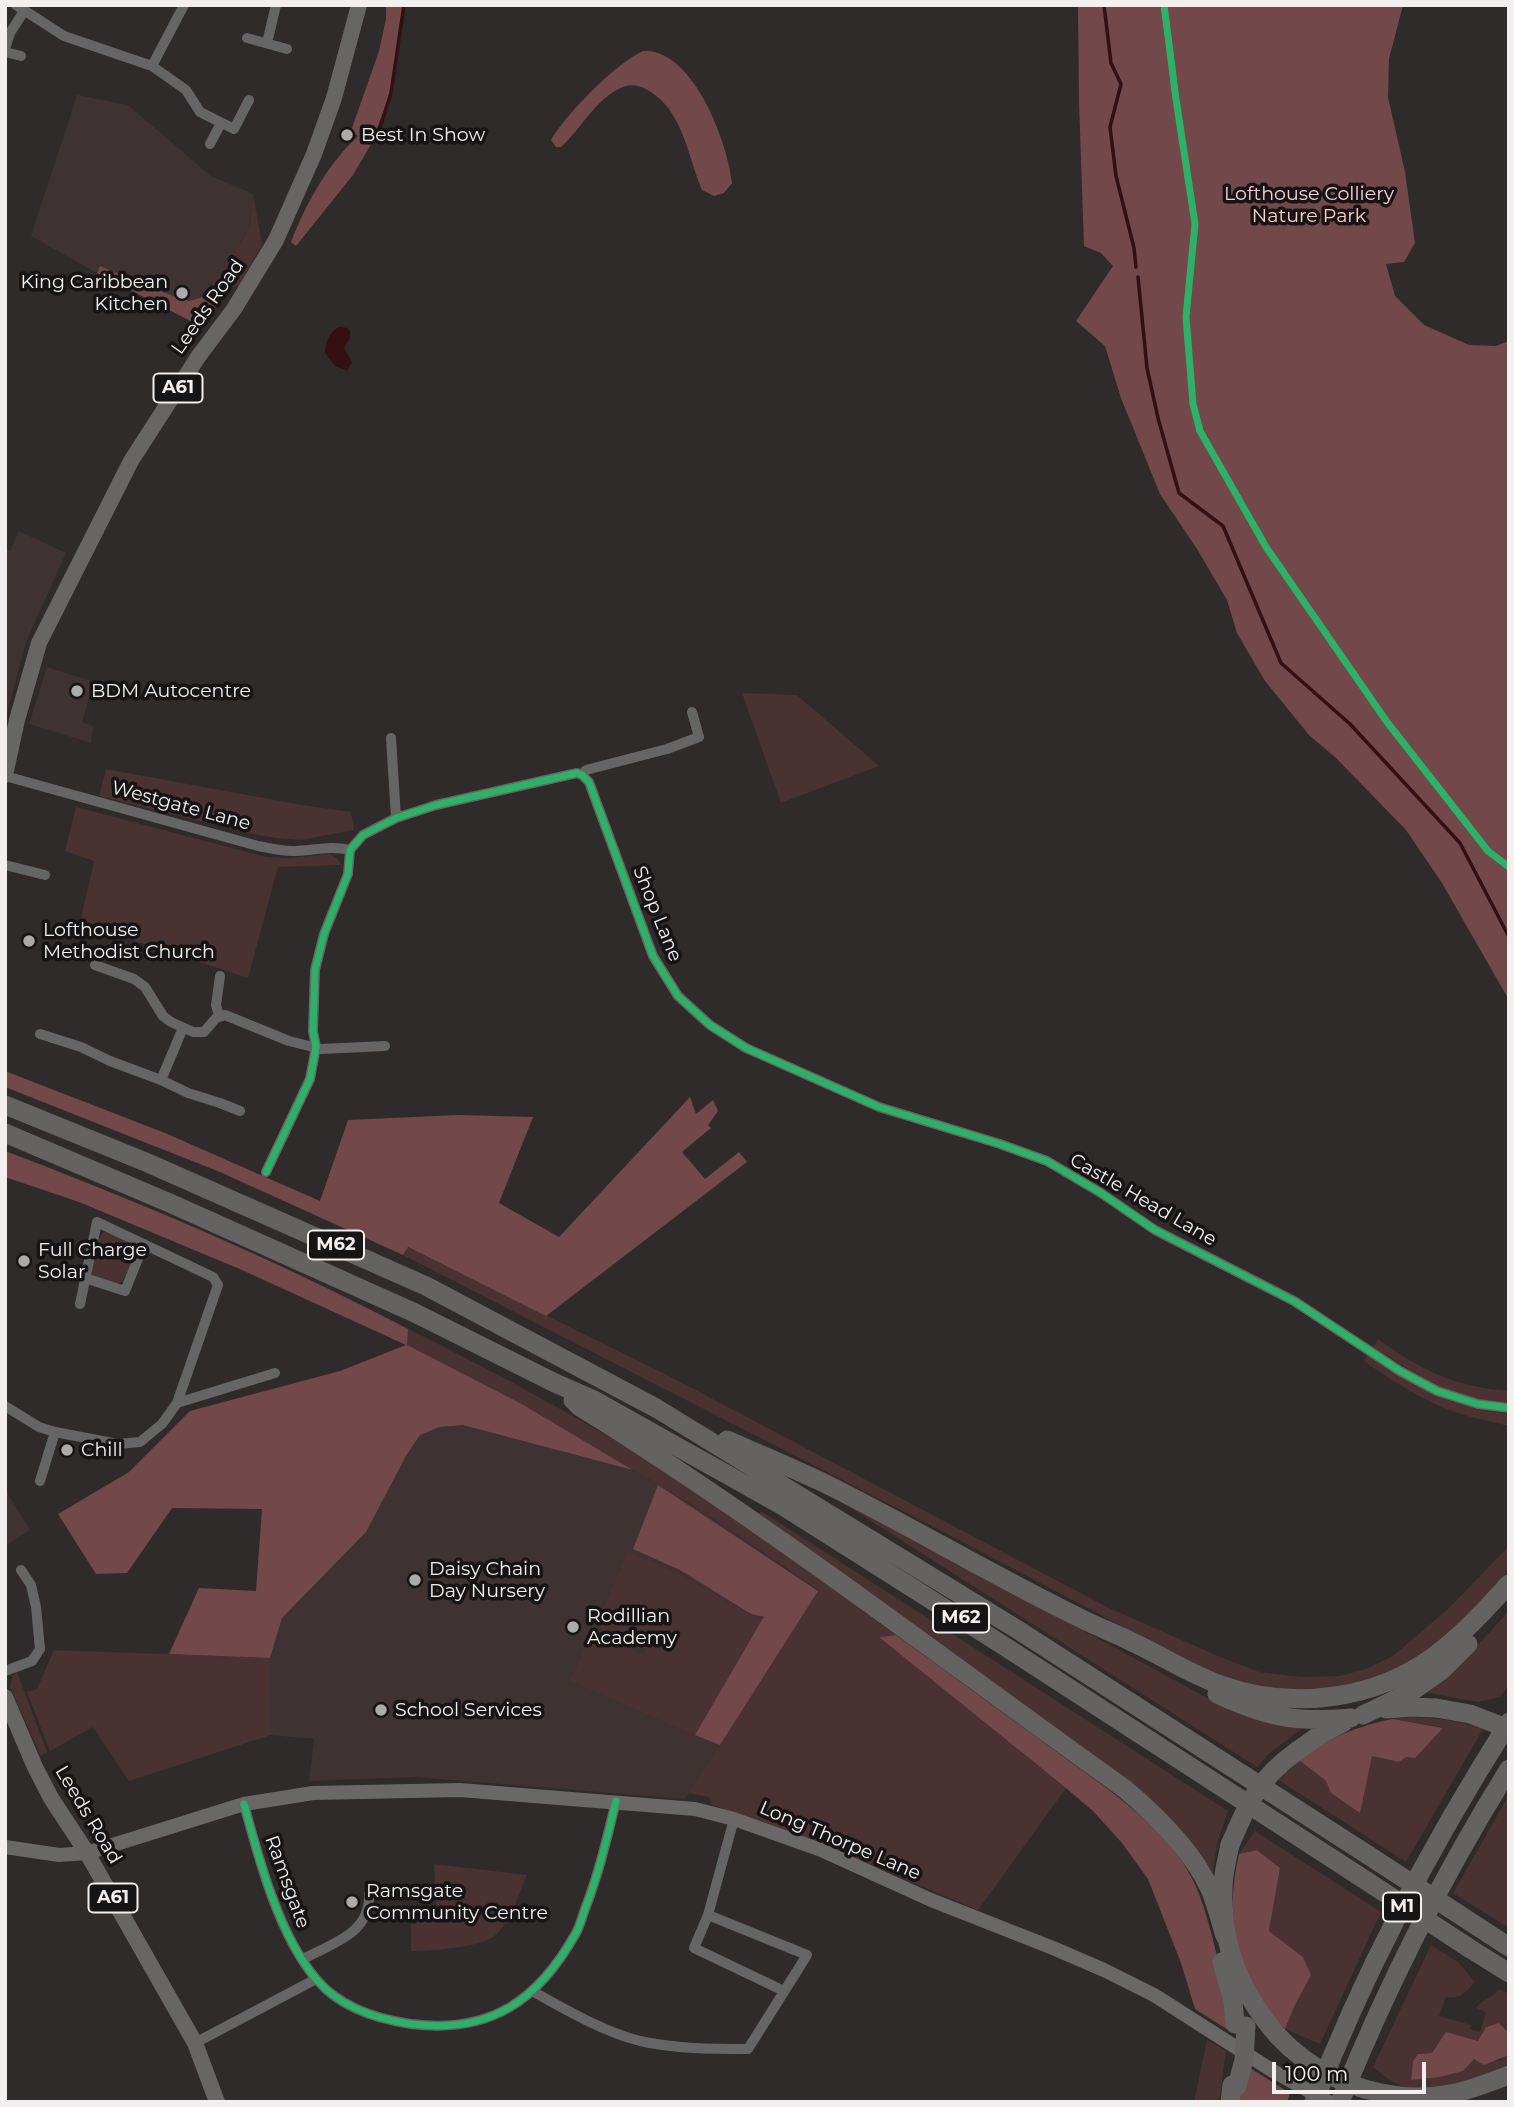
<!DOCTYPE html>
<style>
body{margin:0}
#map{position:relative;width:1514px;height:2107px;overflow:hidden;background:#2f2b2b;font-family:Montserrat,sans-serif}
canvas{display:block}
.frame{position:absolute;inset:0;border:7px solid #f3efef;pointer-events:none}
.scale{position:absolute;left:1272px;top:2062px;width:154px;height:32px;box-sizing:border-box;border:4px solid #f3efef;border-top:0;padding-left:9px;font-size:21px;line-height:24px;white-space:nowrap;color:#f3efef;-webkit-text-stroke:5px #161414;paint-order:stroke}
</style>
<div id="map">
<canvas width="1514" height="2107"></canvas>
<div class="frame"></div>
<div class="scale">100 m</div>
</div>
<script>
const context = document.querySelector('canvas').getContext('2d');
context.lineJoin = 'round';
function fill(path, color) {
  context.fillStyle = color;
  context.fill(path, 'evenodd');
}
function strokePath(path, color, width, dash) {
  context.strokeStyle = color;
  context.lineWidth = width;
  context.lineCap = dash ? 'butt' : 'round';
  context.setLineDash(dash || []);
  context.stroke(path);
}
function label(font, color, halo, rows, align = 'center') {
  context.font = font + ' Montserrat,sans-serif';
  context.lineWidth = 7;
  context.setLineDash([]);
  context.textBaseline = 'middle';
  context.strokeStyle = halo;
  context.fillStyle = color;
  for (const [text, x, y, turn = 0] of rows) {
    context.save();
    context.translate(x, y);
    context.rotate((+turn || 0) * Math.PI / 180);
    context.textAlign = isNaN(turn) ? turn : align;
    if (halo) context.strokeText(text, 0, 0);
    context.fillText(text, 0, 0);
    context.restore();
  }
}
const built = new Path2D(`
 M77,95L128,105L211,176L253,194L250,227L228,263L210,284L207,296L189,301L173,296L100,266L97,273L31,236Z
 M19,531L66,553L26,642L5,721V549L10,551Z
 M47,667L94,682L82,722L93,726L91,743L29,724Z
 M406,1345L520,1403L701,1510L818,1591L1066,1788L978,1910L864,1862L750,1816L712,1805L709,1797L690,1793L684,1799L416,1777L309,1781L314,1739L271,1735L270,1658L282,1618Z
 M5,1489L30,1530L5,1546Z`);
const green = new Path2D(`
 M253,194L262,245L239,285L223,290L210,284L228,263L250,227Z
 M742,693L797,695L879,766L781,803Z
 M106,769L302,805L351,812L354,830L301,840L276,838L248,833L99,796Z
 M76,807L266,857L289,858L329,854L337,858L341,865L278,867L248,978L80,923L94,861L65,851Z
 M103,1232H106C113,1234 123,1237 128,1242C138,1252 129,1278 118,1284L92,1275L91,1273L98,1241Z
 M407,1247L669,1376L1109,1608L1218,1656L1259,1672L1301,1677L1339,1676L1366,1669L1393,1656L1449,1608L1509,1546V1571L1455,1630L1402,1668L1370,1681L1302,1692L1264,1689L1205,1670L936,1528L403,1255Z
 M408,1329C503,1376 599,1428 688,1486C759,1532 827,1585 896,1635L880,1637L1066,1788L978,1910C891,1873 803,1833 712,1805L709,1797L689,1793L818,1590L701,1510L520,1403L406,1345Z
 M1378,1339C1421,1370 1455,1387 1509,1391V1403L1478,1399L1438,1387L1373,1347Z
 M1368,1354L1434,1395L1476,1409L1509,1414V1426C1484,1420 1458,1415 1435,1404C1409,1392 1387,1377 1364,1361Z
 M835,1498L857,1508L1215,1702C1248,1718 1268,1723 1304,1727L1271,1752L1257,1767Z
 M761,1511L1228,1811L1217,1843L1213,1872H1210C1190,1834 1159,1807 1127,1779L760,1514Z
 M628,1551L678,1573L750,1615L763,1618L695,1735L570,1681L592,1632L643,1654L646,1647L596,1625Z
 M1509,1611V1685L1500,1697L1478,1702L1429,1693L1427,1691L1464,1660Z
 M54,1650L270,1658L271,1735L129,1781L93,1727L50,1751L27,1692L37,1689Z
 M17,1672L47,1752L41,1756L10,1687L12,1677Z
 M1413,1717C1438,1718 1460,1721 1483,1729L1406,1862L1277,1779L1299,1760L1326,1781L1372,1755L1399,1762L1442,1727L1393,1719Z
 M1509,1795V1928L1453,1893Z
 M1255,1831L1381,1912L1320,2044L1285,2029L1295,2005L1303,1957L1269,1931L1280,1868L1257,1850L1239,1854Z
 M434,1864L527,1875C518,1895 512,1918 497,1934C483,1948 430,1951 411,1951V1924H417V1907H436Z
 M1431,1945L1458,1962L1475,1982C1467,1991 1460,2000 1446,1997L1439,2016L1471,2025L1470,2029L1480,2032L1486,2012L1476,2008C1484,1997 1492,1999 1499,1989L1509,1994V2033L1499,2023L1478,2041L1432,2053L1418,2054L1413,2061L1411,2079L1440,2077L1474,2059L1499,2061L1509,2055V2065C1483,2078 1435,2094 1406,2087C1394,2085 1382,2074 1373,2067Z
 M1207,2040L1226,2051L1219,2102H1194Z`);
const forest = new Path2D(`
 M386,5H404L391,93L370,146L353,175L296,246L291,242C306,203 328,164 358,136L351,131L379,51L386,19Z
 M1078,5H1403L1389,59L1388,97L1405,172L1415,243L1404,262L1386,264L1395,296L1424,325L1469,345L1496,346L1509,341V1000L1442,883L1406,830L1336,758L1309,735L1265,681L1237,633L1227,600L1197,549L1160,494L1121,398L1105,346L1076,321L1113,266L1101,253L1084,246L1079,102Z
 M643,51C693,48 728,143 732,183L724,193L714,196L702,190C687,155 683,107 644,88C638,85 630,84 623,87C596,98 582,128 561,147H556L551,140C566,114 616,63 643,51Z
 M100,266L173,296L189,301L207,296L215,307L202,327L97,273Z
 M5,1071L165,1133L320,1201L348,1120L458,1115L533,1117L499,1203L559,1237L690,1097L696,1114L713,1100L718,1111L708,1125L711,1128L682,1152L705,1179L739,1152L747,1162L546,1316L408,1247L403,1255L220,1172L5,1087Z
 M5,1151C143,1203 278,1261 408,1329L407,1345L520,1403L633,1470L463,1425L439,1427L420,1435L407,1454L366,1532L282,1618L270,1658L169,1654L199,1588L256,1591L262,1509L172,1508L127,1573L96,1574L58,1514L129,1472L190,1411L340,1371L406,1345L242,1270L79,1202L5,1177Z
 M658,1485L818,1591L720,1745L695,1735L763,1618L765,1617L751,1614L680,1570L633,1549Z
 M896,1635L1105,1787C1143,1816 1182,1848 1199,1894C1207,1915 1212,1936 1217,1956C1223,1981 1230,2004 1228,2030L1195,2009L1181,1963L1148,1879L1122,1843L1094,1812L1066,1788L879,1637Z
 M1393,1719L1443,1728L1415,1758L1406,1757L1399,1762L1372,1756L1360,1813L1331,1793L1326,1781L1299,1760C1327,1738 1357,1726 1393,1719Z
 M1257,1850L1280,1868L1269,1931L1303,1957L1311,1975L1295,2005L1285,2029C1238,1980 1223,1920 1239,1854Z
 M1499,2023L1509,2033V2055L1484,2065L1474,2059L1463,2071L1440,2077L1411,2080L1413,2061L1418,2054L1432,2053L1446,2032L1478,2041L1486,2027Z
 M1250,2068L1290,2093L1287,2102H1238L1241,2089Z`);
const water = new Path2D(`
 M339,327L348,328L350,331V338L344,348L352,362L347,371L335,366L325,353C325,343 330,331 339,327Z`);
const stream = new Path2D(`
 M1104,5L1111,63L1121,84L1110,127L1116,176L1134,248L1136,267
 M376,140L391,93L404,5
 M1138,277L1147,368L1158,418L1179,493L1223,526L1281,663L1350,724L1460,843L1509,937`);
const minor = new Path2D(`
 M16,5L64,36L152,66L186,90L200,112L234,129L249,100
 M247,38L287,49
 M267,43L276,5
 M5,49L10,33L24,11
 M5,52L21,56
 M152,66L184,5
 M210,144L221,123
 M391,738L396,818
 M582,775L586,770L667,749L699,737L692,712
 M5,776L258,846C270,848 281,851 292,851C312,851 330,845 350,850
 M5,865L45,875
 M95,965L134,979L145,987L163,1016L171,1022L193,1032H204L216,1018L225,1015L289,1041L321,1049L385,1046
 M219,1016L216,1005L220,976
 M40,1034L81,1047L110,1061L161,1080L188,1093L220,1103L240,1111
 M161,1080L183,1028
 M266,1172L310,1079L316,1047L313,1031L315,970L324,934L348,874L350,850L363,835L396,818L436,805L577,773L582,775L589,782L653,956L678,996L710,1025L746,1048L879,1107L1000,1144L1047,1161L1101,1193L1155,1230L1294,1301L1400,1371L1437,1391L1478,1404L1509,1408
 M85,1278L125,1291L144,1244
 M177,1403L275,1373
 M5,1406L39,1427L55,1432L118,1444L140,1442L162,1424L177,1403L218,1285L213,1277L97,1222L80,1304
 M40,1481L55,1432
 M5,1671L32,1661L40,1649L36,1607L31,1585L21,1570
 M244,1804C259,1860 279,1936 317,1980C340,2007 377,2019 411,2024C490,2034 538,2001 576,1933C580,1926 582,1917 585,1909C599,1873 607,1838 616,1801
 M734,1819L708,1915L694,1948L784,1991
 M303,1959C333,1943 371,1933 369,1894L388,1893
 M532,1991C564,2009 604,2032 640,2041C676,2049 711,2049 748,2049L807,1955L708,1915
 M195,2043L316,1979`);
const secondary = new Path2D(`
 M5,1847L59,1855L87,1853L244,1804L313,1793L460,1790L695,1809L734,1819L821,1850L931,1900L1053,1948L1104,1970L1154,1995L1273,2071`);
const primary = new Path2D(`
 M5,775L17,720L39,643L131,461L198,357L234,309L276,240L314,154L334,98L359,5
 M5,1697L35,1767L51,1798L87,1853L195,2043L217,2102`);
const motorway = new Path2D(`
 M5,1105L148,1163L426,1286L656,1408L1015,1628L1368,1855
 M5,1133L172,1204L415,1313L555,1383L594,1400L783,1506L1001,1644L1356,1874
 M573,1400L580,1407C769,1524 944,1660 1125,1789C1157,1816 1192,1850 1210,1889C1216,1903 1220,1920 1225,1936
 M727,1440C759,1454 792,1468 824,1483C911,1526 995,1577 1082,1619C1098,1627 1114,1633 1130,1641C1161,1655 1189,1674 1221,1685C1257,1698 1297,1702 1336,1696C1416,1684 1457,1641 1509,1584
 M1217,1694C1266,1717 1297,1723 1351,1718
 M1386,1709L1412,1707L1436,1708
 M1363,1715L1411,1692L1442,1670L1468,1644
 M1297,1751L1321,1734L1344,1722
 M1230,1845C1227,1859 1223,1873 1223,1888C1221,1946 1240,1992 1278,2036
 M1489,1934L1509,1947
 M1469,1948L1509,1973
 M1222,1962L1233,2001L1235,2024
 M1399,2096C1443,2100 1468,2091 1509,2075
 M1230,2102L1232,2085
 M1314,2102C1365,1969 1433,1842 1509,1722
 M1340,2102C1387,1986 1443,1875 1509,1769`);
const secondaryBridge = new Path2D(`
 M1273,2071L1329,2102`);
const motorwayBridge = new Path2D(`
 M1436,1708L1470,1714L1509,1729
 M1230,1845C1247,1804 1260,1777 1297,1751
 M1368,1855L1489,1934
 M1356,1874L1469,1948
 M1278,2036C1311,2071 1351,2090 1399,2096
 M1237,2086L1244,2060L1246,2026`);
const cycleway = new Path2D(`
 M1164,5L1176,99L1195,224L1186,317L1193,404L1200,431L1266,547L1387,722L1488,851L1509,867
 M266,1172L310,1079L316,1047L313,1031L315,970L324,934L348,874L350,850L363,835L396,818L436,805L577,773L582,775L589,782L653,956L678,996L710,1025L746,1048L879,1107L1000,1144L1047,1161L1101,1193L1155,1230L1294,1301L1400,1371L1437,1391L1478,1404L1509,1408
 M244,1804C259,1860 279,1936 317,1980C340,2007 377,2019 411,2024C490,2034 538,2001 576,1933C580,1926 582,1917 585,1909C599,1873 607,1838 616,1801`);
const markers = [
 [347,135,7,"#aeaaaa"],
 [182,293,7,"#aeaaaa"],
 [77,691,7,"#aeaaaa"],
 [29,941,7,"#aeaaaa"],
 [24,1261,7,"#aeaaaa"],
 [67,1450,7,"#aeaaaa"],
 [415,1580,7,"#aeaaaa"],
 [573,1627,7,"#aeaaaa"],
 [381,1710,7,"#aeaaaa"],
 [352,1902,7,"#aeaaaa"]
];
const shields = [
 [178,388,49],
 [336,1245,56],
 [961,1618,56],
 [113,1898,49],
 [1402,1907,38]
];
const shieldNames = [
 ["A61",178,388],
 ["M62",336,1245],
 ["M62",961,1618],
 ["A61",113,1898],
 ["M1",1402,1907]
];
const poiNames = [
 ["Best In Show",361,135],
 ["King Caribbean",168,282,"right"],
 ["Kitchen",168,304,"right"],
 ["BDM Autocentre",91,691],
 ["Lofthouse",43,930],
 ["Methodist Church",43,952],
 ["Full Charge",38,1250],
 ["Solar",38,1272],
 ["Chill",81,1450],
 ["Daisy Chain",429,1569],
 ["Day Nursery",429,1591],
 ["Rodillian",587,1616],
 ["Academy",587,1638],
 ["School Services",395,1710],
 ["Ramsgate",366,1891],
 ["Community Centre",366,1913]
];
const parkNames = [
 ["Lofthouse Colliery",1309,194],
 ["Nature Park",1309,216]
];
const streetNames = [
 ["Leeds Road",208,307,-55],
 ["Westgate Lane",181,806,15],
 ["Shop Lane",657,914,68],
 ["Castle Head Lane",1143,1200,30],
 ["Leeds Road",88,1815,59],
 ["Long Thorpe Lane",840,1841,23],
 ["Ramsgate",287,1882,70]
];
fill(built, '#3e3233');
fill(green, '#4a3132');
fill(forest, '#72484a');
fill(water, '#341014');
strokePath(stream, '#341014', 3.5);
strokePath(minor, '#666565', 10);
strokePath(secondary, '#6a6767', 14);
strokePath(primary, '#686565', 16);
strokePath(motorway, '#656262', 19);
strokePath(secondaryBridge, '#6a6767', 14);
strokePath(motorwayBridge, '#656262', 19);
strokePath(cycleway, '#2db169', 7);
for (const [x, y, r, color] of markers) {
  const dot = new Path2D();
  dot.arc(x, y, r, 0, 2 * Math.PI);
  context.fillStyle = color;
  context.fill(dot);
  strokePath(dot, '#161414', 2.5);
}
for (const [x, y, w] of shields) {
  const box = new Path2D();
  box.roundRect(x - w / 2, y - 14.5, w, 29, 5);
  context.fillStyle = '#161414';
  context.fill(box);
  strokePath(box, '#f3efef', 2);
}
label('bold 18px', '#f3efef', null, shieldNames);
label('19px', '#f3efef', '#161414', poiNames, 'left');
label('19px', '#fecdce', '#161414', parkNames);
label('19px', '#f3efef', '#161414', streetNames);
</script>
